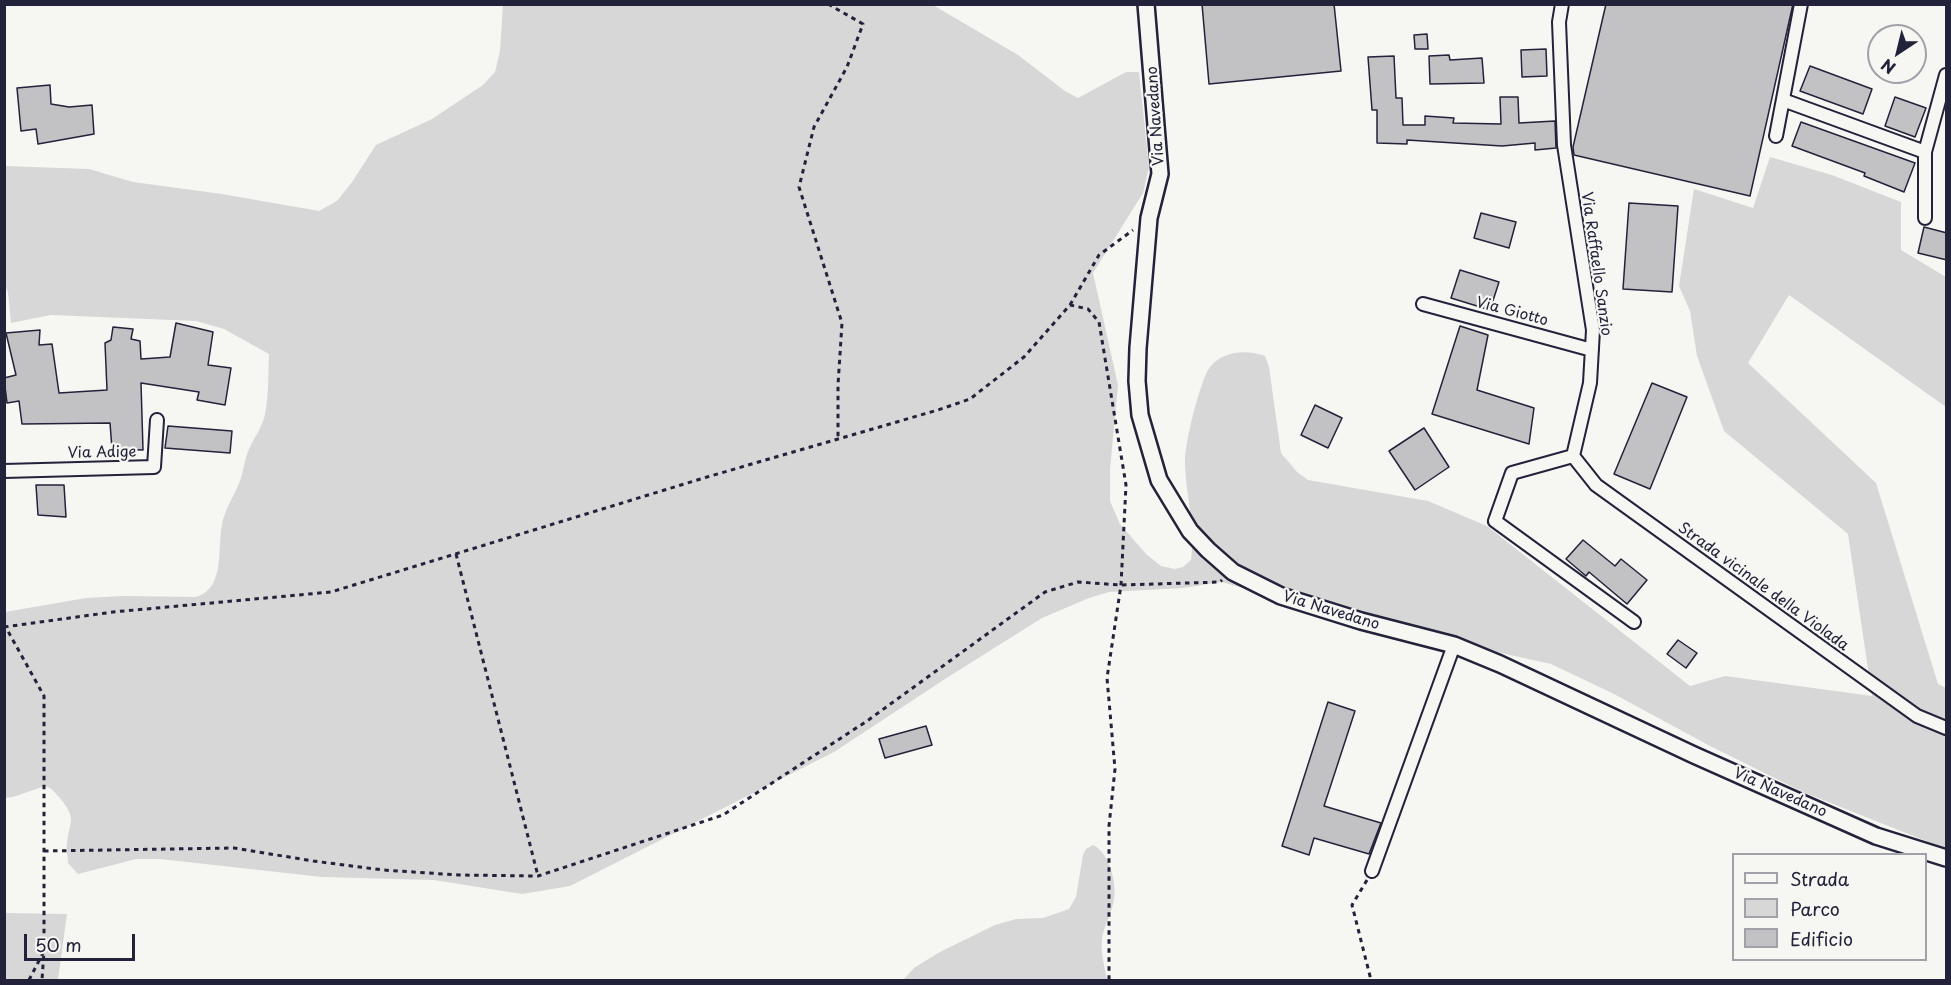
<!DOCTYPE html>
<style>
body{margin:0}
#map{position:relative;width:1951px;height:985px;overflow:hidden;background:#f6f6f2;font-family:"Playpen Sans",sans-serif}
canvas{display:block}
.frame{position:absolute;inset:0;border:6px solid #22223b;pointer-events:none}
.legend{position:absolute;left:1732px;top:853px;width:195px;height:108px;box-sizing:border-box;background:#f6f6f2;border:2px solid #a1a1a9;margin:0;padding:8px 10px;list-style:none;font-size:18px;color:#22223b}
.legend li{display:flex;align-items:center;gap:12px;height:30px}
.legend b{width:30px;border:2px solid #a1a1a9}
.north{position:absolute;left:1867px;top:24px;width:60px;height:60px;box-sizing:border-box;background:#f6f6f2;border:2px solid #a1a1a9;border-radius:50%;rotate:215deg;font-size:16px;font-weight:700;line-height:24px;text-align:center;color:#22223b}
.north::after{content:'';display:block;margin:auto;width:21px;height:27px;background:#22223b;clip-path:polygon(50% 0,100% 100%,50% 72%,0 100%)}
.scale{position:absolute;left:24px;top:934px;width:111px;height:27px;box-sizing:border-box;border:3px solid #22223b;border-top:0;padding-left:8px;font-size:18px;line-height:21px;white-space:nowrap;color:#22223b;-webkit-text-stroke:4px #f6f6f2;paint-order:stroke}
</style>
<div id="map">
<canvas width="1951" height="985"></canvas>
<div class="frame"></div>
<ul class="legend">
<li><b style="height:8px;background:#f6f6f2"></b>Strada</li>
<li><b style="height:16px;background:#d7d7d7"></b>Parco</li>
<li><b style="height:16px;background:#c2c2c4"></b>Edificio</li>
</ul>
<div class="north">N</div>
<div class="scale">50 m</div>
</div>
<script>
const context = document.querySelector('canvas').getContext('2d');
context.lineJoin = 'round';
function fill(path, color) {
  context.fillStyle = color;
  context.fill(path, 'evenodd');
}
function strokePath(path, color, width, dash) {
  context.strokeStyle = color;
  context.lineWidth = width;
  context.lineCap = dash ? 'butt' : 'round';
  context.setLineDash(dash || []);
  context.stroke(path);
}
function label(font, color, halo, rows, align = 'center') {
  context.font = font + ' "Playpen Sans",sans-serif';
  context.lineWidth = 4.5;
  context.setLineDash([]);
  context.textBaseline = 'middle';
  context.strokeStyle = halo;
  context.fillStyle = color;
  for (const [text, x, y, turn = 0] of rows) {
    context.save();
    context.translate(x, y);
    context.rotate((+turn || 0) * Math.PI / 180);
    context.textAlign = isNaN(turn) ? turn : align;
    if (halo) context.strokeText(text, 0, 0);
    context.fillText(text, 0, 0);
    context.restore();
  }
}
const green = new Path2D(`
 M503,5H933L1018,55L1065,91L1078,98L1126,72H1139L1149,167L1143,193L1093,273L1118,385L1110,469V501L1120,524L1146,554L1161,566L1175,569L1183,567L1191,560C1196,526 1185,493 1185,460C1185,443 1200,380 1210,367C1222,351 1248,349 1265,356L1269,367L1281,453L1297,472L1308,480L1428,501L1487,526L1690,686L1725,676L1872,696L1848,534L1724,431L1697,356L1690,311L1679,286L1694,189L1753,208L1770,157L1832,175L1901,202V250L1946,277V407L1789,295L1748,363L1876,483L1938,684L1946,688V849L1803,792L1712,747L1612,693L1551,664L1356,621L1222,582L1183,588L1109,592L1089,598L1042,618L945,679L834,752L570,886L522,894L434,880L322,877L160,859H136L78,874L68,863C68,857 66,849 67,843C70,819 77,820 60,798C55,793 52,788 45,786L13,797L5,798V612L86,598L124,596L196,597C227,588 216,545 223,520C227,505 236,493 241,478C244,468 245,457 250,447C255,436 263,426 265,414C269,395 268,374 269,354L224,329L196,321L51,315L11,323L8,293L4,280L5,166L89,169L133,182L222,194L319,211L337,201L352,182L376,145L432,119L483,85L495,72L500,51Z
 M1093,845C1109,852 1117,883 1114,899C1112,913 1104,925 1102,939C1100,951 1105,968 1107,980H903L914,968L938,953L995,925L1016,919L1043,918L1069,909L1076,897L1083,855L1086,849Z
 M5,913L67,914L58,980H5Z`);
const building = new Path2D(`
 M1202,4H1334L1341,71L1209,84Z
 M1606,4H1793L1750,196L1574,155L1573,147Z
 M1427,34L1428,49H1415L1414,35Z
 M1546,49L1547,76L1522,77L1521,50Z
 M1449,55L1450,60L1482,58L1484,83L1430,84L1429,56Z
 M1394,56L1396,98H1402L1403,125H1425V116L1454,118L1453,123L1501,124L1500,97H1518L1519,123L1555,121L1556,148L1535,150V143L1502,146L1407,140V144L1377,143V110H1372L1368,57Z
 M1810,66L1872,89L1863,114L1800,91Z
 M50,85L51,104L69,107L92,105L94,134L38,144L36,129L21,131L17,88Z
 M1895,97L1926,108L1915,137L1885,126Z
 M1801,122L1915,163L1904,192L1864,176L1865,173L1792,146Z
 M1629,203L1678,206L1672,292L1623,289Z
 M1481,213L1516,222L1509,248L1474,238Z
 M1924,227L1947,233V260L1918,253Z
 M1460,270L1499,282L1490,310L1451,298Z
 M176,323L213,332L208,365L231,368L225,405L197,400L199,392L141,383L143,450L112,449L110,423L22,424L19,401L7,403L4,378L16,375L6,333L40,330L39,345L52,344L59,393L107,390L105,343L111,340L113,327L133,329L131,339L140,341L141,359L170,357Z
 M1460,326L1488,335L1477,390L1534,408L1529,444L1432,414Z
 M1652,383L1687,397L1650,489L1614,474Z
 M1315,405L1342,418L1328,448L1301,435Z
 M168,426L232,431L230,453L165,448Z
 M1424,428L1449,467L1415,490L1389,451Z
 M36,485H64L66,517L38,515Z
 M1583,540L1615,566L1621,559L1647,580L1627,604L1589,572L1586,576L1566,559Z
 M1678,640L1697,653L1686,668L1667,654Z
 M1328,702L1355,711L1324,806L1381,823L1369,854L1314,838L1309,855L1282,846Z
 M926,726L932,745L885,758L879,739Z`);
const path = new Path2D(`
 M828,4L863,24L847,67L814,127L799,187L842,323L838,385V439
 M1070,305L1099,255L1133,230
 M456,554L538,876
 M4,624L44,696V951L42,980
 M4,627L113,612L331,592L707,477L938,410L970,399L1024,357L1070,305L1088,309L1099,322L1126,485L1121,585L1107,678L1115,769L1109,826V980
 M44,851L234,848L313,861L383,870L459,875L538,876L723,815L867,721L1045,592L1078,582L1121,585L1220,582L1222,580
 M1367,880L1352,905L1371,980
 M29,980L43,953`);
const minor = new Path2D(`
 M1562,4L1559,22L1564,145L1593,330L1590,383L1573,456L1512,473L1495,521L1634,622
 M1783,100L1925,152
 M1776,136L1801,4
 M1925,218V152L1946,75
 M1423,304L1592,350
 M1573,456L1596,485L1917,716L1946,728
 M4,471L154,467L157,420
 M1372,871L1454,645`);
const tertiary = new Path2D(`
 M1146,4L1160,174L1149,218L1138,348L1137,381L1140,415L1159,480L1190,531L1208,550L1233,572L1281,596L1361,621L1454,645L1500,664L1694,755L1876,836L1946,858`);
const streetNames = [
 ["Via Navedano",1156,116,-94],
 ["Via Raffaello Sanzio",1596,264,82],
 ["Via Giotto",1512,312,15],
 ["Via Adige",102,453,-1],
 ["Strada vicinale della Violada",1763,587,36],
 ["Via Navedano",1331,611,17],
 ["Via Navedano",1780,793,24]
];
fill(green, '#d7d7d7');
fill(building, '#c2c2c4');
strokePath(building, '#22223b', 1.5);
strokePath(minor, '#22223b', 16);
strokePath(tertiary, '#22223b', 20);
strokePath(path, '#22223b', 3, [4.5, 4.5]);
strokePath(minor, '#f6f6f2', 12);
strokePath(tertiary, '#f6f6f2', 15);
label('15px', '#22223b', '#f6f6f2', streetNames);
</script>
